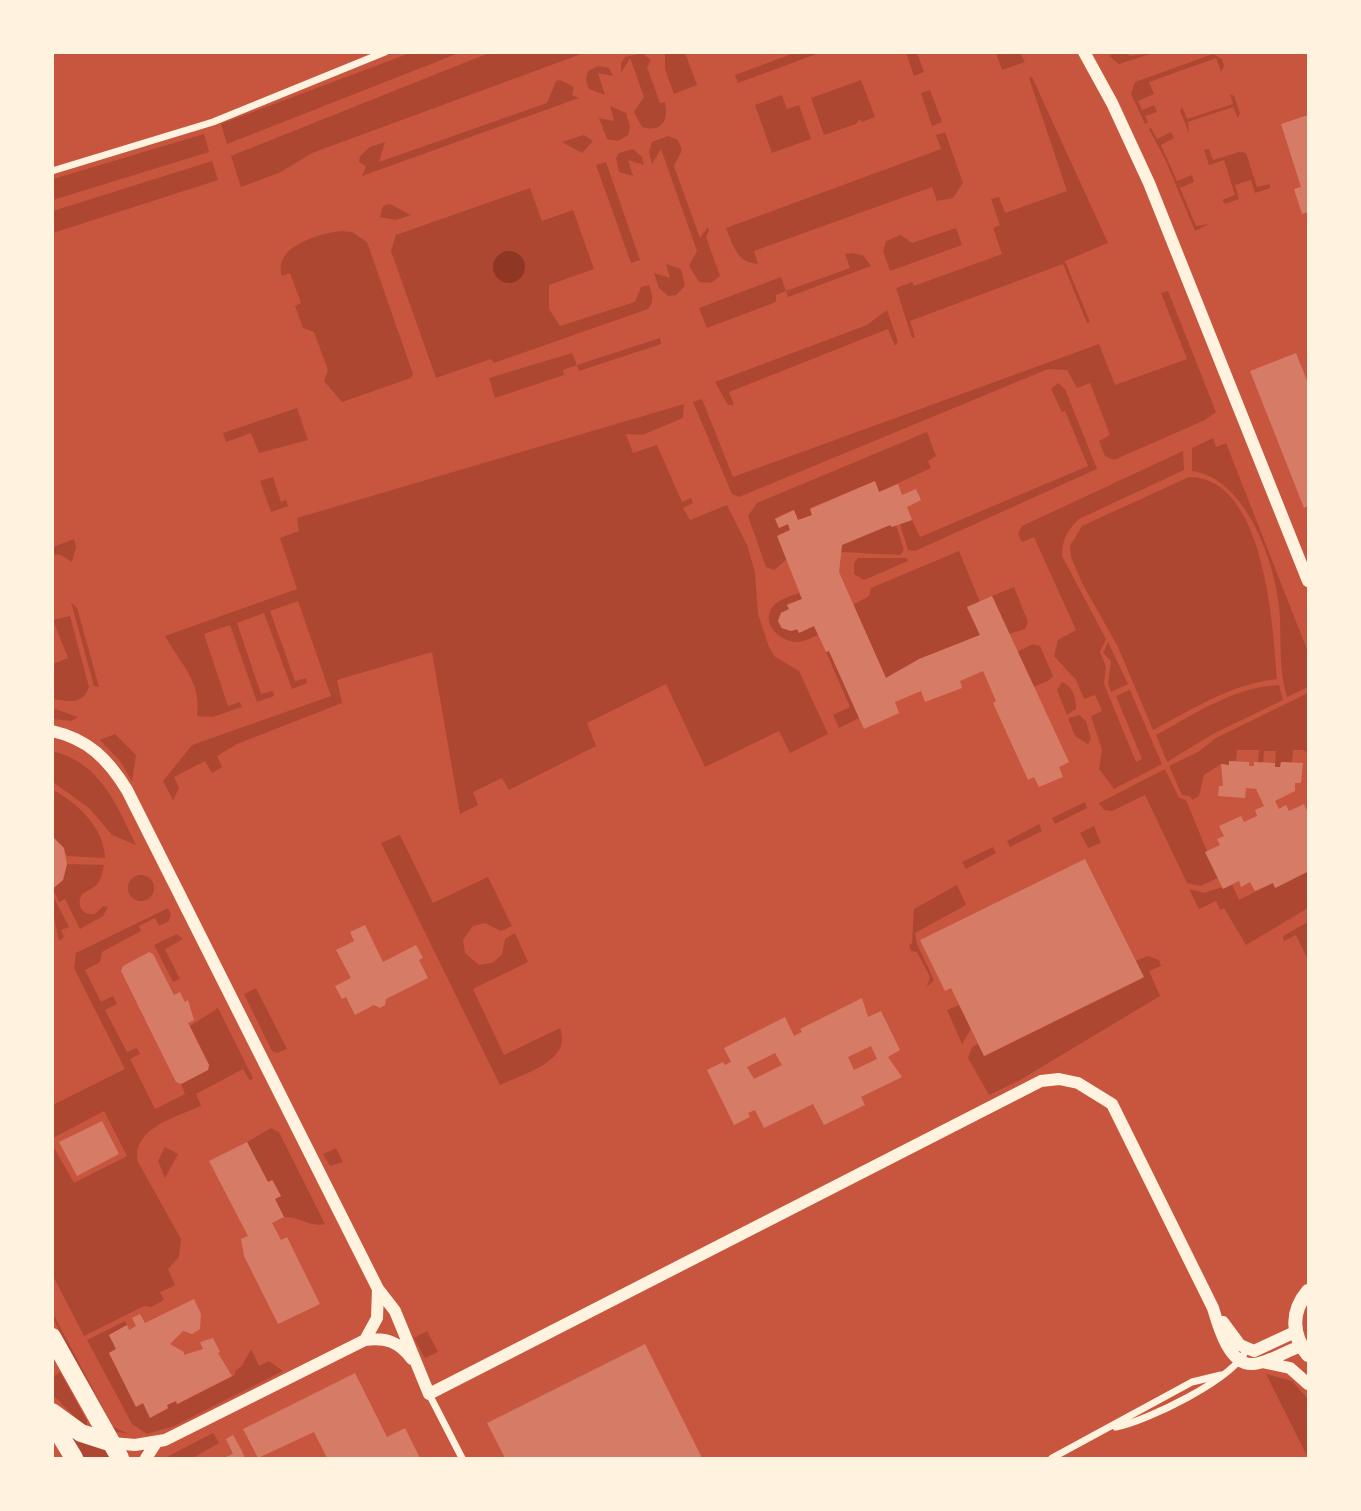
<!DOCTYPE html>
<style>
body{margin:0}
#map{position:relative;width:1361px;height:1511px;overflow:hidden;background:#c8553d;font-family:"DM Sans",sans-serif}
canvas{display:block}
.frame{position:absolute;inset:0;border:54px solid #fff3e0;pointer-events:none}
</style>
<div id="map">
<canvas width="1361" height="1511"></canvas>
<div class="frame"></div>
</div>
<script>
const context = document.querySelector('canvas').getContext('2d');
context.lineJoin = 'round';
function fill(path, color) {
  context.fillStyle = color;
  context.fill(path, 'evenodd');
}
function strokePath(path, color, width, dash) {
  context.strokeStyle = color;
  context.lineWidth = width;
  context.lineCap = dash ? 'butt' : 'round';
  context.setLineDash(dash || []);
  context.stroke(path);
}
const green = new Path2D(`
 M797,52L819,53L738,83L735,75Z
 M1116,52L1127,53L1130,56L1153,53L1119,64L1109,56Z
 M410,53H459L227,144L221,124Z
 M489,53H584L312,153L281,172L241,187L231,156Z
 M642,53L651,60L647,67L660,103L665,102C669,120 662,133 642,127L634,112L644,97L630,58L621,73V63L625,57Z
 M665,53H685L697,85L674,94L665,69Z
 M906,53H917L924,72L914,76Z
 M996,53H1020L1025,62L1002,70Z
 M1213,54L1222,59L1224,66L1221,72L1216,58L1149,82L1154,94L1138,101L1142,110L1154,105L1157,112L1145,116L1148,122L1145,124L1131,94L1135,82Z
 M598,66L609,68L613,76L598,73L605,95L589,89L586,80L588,71Z
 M1032,77L1108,243L1065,261L1090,322L1087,323L1063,264L910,321L915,337L912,338L896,288L912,282L914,286L1002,254L993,228L1000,225L991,199L999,197L1005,213L1067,191L1029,78Z
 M560,80L574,87L572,95L579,98L362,176L366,166L359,162L360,156L370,147L385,142L379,162L547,103L556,81Z
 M861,80L875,117L862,122L860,119L856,124L824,135L811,98Z
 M930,90L942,122L932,126L921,93Z
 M1230,94L1234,96L1240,113L1238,118L1233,107L1188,122L1189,134L1180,110L1182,107L1187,119L1233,104Z
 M782,95L787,109L799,105L811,139L772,153L755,105Z
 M610,106L626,113L630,127L628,135L618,141L607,139L599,118L614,121Z
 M1151,128L1157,139L1171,132L1174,138L1161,145L1177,181L1192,175L1194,182L1180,188L1196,226L1209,224L1195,231L1165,159L1149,129Z
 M945,132L963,183L953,198L937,201L932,187L754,251L758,264C737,263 733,245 726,228L941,149L936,135Z
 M204,134L209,152L53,200V179Z
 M584,135L593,141L582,153L562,142Z
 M668,136L678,140L682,150L674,166L700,238L708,227L709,231L706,237L720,276L711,283L699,282L689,266L697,251L661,149L652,164L649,152L652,142Z
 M633,149L642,157L644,165L628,160L633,176L619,172L616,158L619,153Z
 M1209,149L1213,160L1239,152L1246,153L1257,187L1270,184V188L1255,193L1251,180L1235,185L1239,199L1225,204L1222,200L1235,195L1224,160L1209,165L1204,150Z
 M212,161L218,180L53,233V211Z
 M606,162L640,260L631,263L596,165Z
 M530,188L542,221L573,210L594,269L549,285V309L560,326L635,302L641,287L649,285C652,294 655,301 648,309L494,363L491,359L436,378L391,251L396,235Z
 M390,204L411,215L396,220L380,217L383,206Z
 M956,228L962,245L890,271L883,251L886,241L901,235L912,243Z
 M341,231L352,232L367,242L413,374L411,378L342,402L324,381L328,370L314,332L303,328L295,306L301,303L290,273L282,276C273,246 319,234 341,231Z
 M853,253L864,256L871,266L788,297L786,291L776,295V302L707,328L699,308L781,277L786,291L850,268L845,254Z
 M666,264L681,269L685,286L676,295L668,296L659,288L654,273L670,278Z
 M1168,291L1216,412L1205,420L1114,460L1105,456L1099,441L1110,435L1090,383L1077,388L1067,370L1048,369L739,497L732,494L693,402L702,399L733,477L1099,344L1115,385L1187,359L1161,293Z
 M887,310L898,342L895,346L888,329L729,392L734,405H728L715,382L867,325Z
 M660,338L661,344L579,371L577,365L563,370L564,375L495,398L489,378L572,353L577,365Z
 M1058,383L1065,389L1097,469L915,551L908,550L900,524L912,520L920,537L1088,466L1065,411L1062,412L1051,389Z
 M684,404L683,418L642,435L626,434L633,453L657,445L682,502L691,498L693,503L683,508L690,520L727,505L747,545L755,572L758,614L769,647L774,656L799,671L828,734L790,753L779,731L705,767L666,684L587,723L596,746L509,790L502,778L473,792L478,805L460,814L432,652L337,680L342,703L237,744L217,756L222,767L212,773L205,761L174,777L179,788L173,800L163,781L192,745L331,696L298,601L270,611L295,681L306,678L307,683L292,689L264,613L237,623L261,694L273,691L274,696L257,702L230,625L204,634L228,706L240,702L242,707L213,717L197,716C202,682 180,663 165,636L297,589L280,538L299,531L297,518Z
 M297,408L308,440L259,453L251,433L226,442L223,433Z
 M927,432L936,456L928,461L931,468L879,492L875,481L810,508L812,515L798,520L793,510L775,518L779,528L788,524L790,530L787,559L774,570L766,567L748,516L757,503Z
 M1213,438L1216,447L1226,443L1308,652V687L1287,697C1278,668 1282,636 1279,606C1274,559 1245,478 1192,471V448Z
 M1183,451L1184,470L1079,519C1067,531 1062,539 1062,556L1106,639L1100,652L1106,667L1104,684L1136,762L1142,759L1116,696L1130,690L1162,764L1114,789L1099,769L1102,750L1091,716L1102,711L1095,695L1084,699L1076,680L1054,656L1058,640L1076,630L1034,537L1022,542L1018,534L1022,526Z
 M273,477L281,502L286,500L288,506L271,512L260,481Z
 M1189,477C1265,477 1273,626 1277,679C1231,684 1193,709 1153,730L1118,647L1082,583L1071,557L1070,546L1082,526Z
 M890,525H896L904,550L900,555L841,552L842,545Z
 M74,539L76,547L72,562L61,555L53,554V547Z
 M959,551L980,602L967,608L980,635L920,659L886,678L853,605L869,596L871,588Z
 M858,558H907L908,561L864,580L854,574V563Z
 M1014,587L1028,622L1025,629L1009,634L992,596Z
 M799,593L802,599L787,604L789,609L781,613L778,621L781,628L791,631L814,626L818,635C811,638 804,642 797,642C779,642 759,622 774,605C780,599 791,596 799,593Z
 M71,602L77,608L99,687L94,686Z
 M70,616L89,687C82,706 69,701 53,699V664L68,658L53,620Z
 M1108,642L1128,684L1111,692L1108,683L1111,661L1103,653Z
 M1033,644L1040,646L1053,676L1048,681L1033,687L1017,652Z
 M829,651L859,718L839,728L833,715L850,707L826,652Z
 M1062,682C1072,685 1077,700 1076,709L1067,715L1057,690Z
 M1279,685L1283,700L1213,734L1167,762L1156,735C1195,714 1233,687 1279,685Z
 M1308,693V754L1304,750H1293L1292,762H1281L1280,767H1275L1276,751H1264L1263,763H1258L1259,750H1237L1236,761H1229V765L1221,764L1204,775L1199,796L1192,800L1190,796L1182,795L1169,766L1198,752L1216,738Z
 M52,708L78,717L71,721L53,719Z
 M1079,715L1086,721L1091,739L1088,744L1075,736L1068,718Z
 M115,734L136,755L132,781L120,761L100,740Z
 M52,751C101,763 116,804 136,845L112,835L89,808L53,782Z
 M1165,769L1179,798L1186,800L1218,878L1201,886L1187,883L1145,795L1112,811L1104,810L1099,803Z
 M53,790C78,803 104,828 105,858L67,856L53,836Z
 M1085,802L1087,808L1055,824L1052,818Z
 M1039,824L1042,831L1010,847L1007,841Z
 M1094,826L1101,843L1088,848L1080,833Z
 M400,835L433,903L488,877L512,926L501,931L485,923L473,926L463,940L465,953L479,965L492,963L502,955L505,939L515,933L528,962L473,989L504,1055L560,1028C573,1061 523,1074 500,1085L381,843Z
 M993,847L996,853L966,869L962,862Z
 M67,864L104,865C100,885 98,885 82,894C76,905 82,916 95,914L103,906L108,907L103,916L80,929L65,899L59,902L53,889L63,880Z
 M1307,872L1308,908L1246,945L1224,908L1220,910L1216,901L1199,909L1189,889L1204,893L1232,884L1239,900L1273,883L1276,888Z
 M128 888a13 13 0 1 1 26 0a13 13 0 1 1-26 0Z
 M957,885L966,905L915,933L917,944L934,980L927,987L930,977L917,952L911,951L909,945L912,943L914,909Z
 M52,894L69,927L61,930L64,937L59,941L53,912Z
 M168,908L171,914L169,921L159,926L155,918L139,926L141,931L102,952L100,962L85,970L101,1002L113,996L117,1004L105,1010L127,1052L137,1048L140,1054L130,1059L155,1109L185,1094L181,1084L208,1070L209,1065L190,1026L218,1008L253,1078L250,1081L243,1069L196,1094L201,1106C177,1117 131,1128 138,1162L181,1239L179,1257L168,1269L175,1285L160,1292L164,1300L151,1307L144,1306L84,1336L53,1276V1146L74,1183L127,1156L104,1111L53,1138V1105L125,1069L74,968L76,953Z
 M1308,922V960L1296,935L1284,941L1283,936Z
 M177,934L183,939L165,949L180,979L173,982L154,945Z
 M1148,956L1159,960L1161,966L1149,971L1160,996L1020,1080L989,1095L968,1058L972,1047L978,1044L985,1056L1143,978L1135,961Z
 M256,988L287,1049L277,1053L272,1051L244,994Z
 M959,1005L971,1029L962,1044L947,1010Z
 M271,1128L279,1132L325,1224C312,1228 299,1216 284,1217L275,1199L280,1195L273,1180L268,1182L247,1142Z
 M165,1147L178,1154L165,1178L158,1161Z
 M336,1148L343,1162L330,1166L323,1154Z
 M52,1312L113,1427L129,1434L112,1431L53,1318Z
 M125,1321L127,1325L109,1335L116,1349L109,1353L136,1406L143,1403L150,1417L168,1409L167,1405L176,1401L178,1404L235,1375V1371L242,1366L251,1349L259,1366L269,1361L283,1371L174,1426L147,1434L132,1424L87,1340Z
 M427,1331L438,1352L425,1358L414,1338Z
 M60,1372L87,1421V1426L81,1423L53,1395V1377Z
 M1266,1374L1292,1381L1308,1399V1458Z
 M213,1433L219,1443L193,1458H165Z
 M74,1435L104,1448L110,1458H85L72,1438Z`);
const water = new Path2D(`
 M493 267a16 16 0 1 1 32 0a16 16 0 1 1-32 0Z`);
const building = new Path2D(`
 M1308,115V212L1302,214L1294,189L1301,187L1281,124Z
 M1296,353L1308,383V506L1304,508L1250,371Z
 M875,481L879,492L898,484L902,495L916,489L921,500L907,507L912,520L892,527L890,525L842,545L839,572L886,678L919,659L980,635L967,607L992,596L1069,762L1059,767L1063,777L1039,787L1034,777L1028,780L993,703L996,701L983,671L960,681L962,688L925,702L921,691L895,702L899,713L864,729L829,651L826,652L814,626L799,633L797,629L791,631L782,628L778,621L781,613L789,609L787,605L802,599L777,536L790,530L788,524L779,528L775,519L794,510L798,520L812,515L810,509Z
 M1229,761L1249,762V766H1254V762L1275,763V767H1280L1281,762L1303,763L1301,783H1295V791L1275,801L1279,809L1286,805L1289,811L1304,804L1308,813L1307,872L1275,888L1273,883L1255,891L1250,882L1241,887L1239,881L1223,889L1205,852L1220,845L1217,839L1224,836L1219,826L1241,816L1244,822L1257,816L1255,810L1264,806L1256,789L1246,788L1245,798L1218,796L1219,786H1223L1221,764L1229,765Z
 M52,836L64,848L67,864L63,880L52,889Z
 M1085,859L1144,977L984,1056L951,988L945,991L920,940Z
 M365,925L383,962L416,945L423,958L419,960L428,978L386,999L385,1005L380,1008L374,1005L355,1015L346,997L342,999L335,986L351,978L336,950L354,941L350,932Z
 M149,952L153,954L174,995L180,992L185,1002L188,1000L194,1020L188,1023L209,1065L208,1070L181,1084L176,1082L121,971L123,966Z
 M862,998L868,1017L881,1011L900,1050L888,1057L902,1077L861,1097L865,1105L824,1125L813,1104L764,1128L755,1110L748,1113L750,1117L734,1125L707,1070L723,1062L725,1065L731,1062L724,1048L785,1017L794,1036L802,1032L800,1029ZM871,1046L877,1059L854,1070L848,1057ZM775,1053L782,1065L754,1079L747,1067Z
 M102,1121L119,1154L77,1176L59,1142Z
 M247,1142L268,1182L272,1180L281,1196L275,1199L284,1217L272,1223L281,1240L287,1237L320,1304L278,1324L244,1256L241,1239L248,1236L209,1161Z
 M194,1299L201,1314L200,1329L192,1334L183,1331L170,1344L184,1352V1355L203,1349L200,1342L213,1338L220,1352L218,1353L232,1376L177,1404L176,1401L167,1405L168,1408L150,1418L143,1403L136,1407L109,1353L116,1349L109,1335L127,1325L129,1330L136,1326L132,1318L140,1314L145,1323Z
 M645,1344L702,1458H505L487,1423Z
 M355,1373L387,1437L405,1428L420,1458H327L314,1432L258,1458L243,1429Z
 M233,1435L241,1449L245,1458H223L233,1454L226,1439Z`);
const minor = new Path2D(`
 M52,171L213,122L385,52
 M429,1394L462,1458
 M1116,1427C1147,1421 1234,1379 1246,1350
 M1052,1458L1192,1382L1221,1375`);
const tertiary = new Path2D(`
 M1084,52L1112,103L1149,183L1308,581
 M52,731C88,739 108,759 127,790L378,1289L395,1311L429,1394L1041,1081L1059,1079L1078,1083L1112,1104L1213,1308C1218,1325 1229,1366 1253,1364C1268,1363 1286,1351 1301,1346
 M1223,1322L1240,1345L1254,1351L1295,1332
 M365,1340L377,1318L378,1289
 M1262,1362L1290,1368L1308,1384
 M112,1443L135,1445L165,1440L365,1340C386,1337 399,1342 412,1359
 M146,1458L156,1443`);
const secondary = new Path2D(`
 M1308,1291C1291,1311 1291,1335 1308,1355`);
const primary = new Path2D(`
 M52,1337L120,1458
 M52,1412L81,1433L112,1443
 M52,1422L74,1458`);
fill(green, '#ae4732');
fill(water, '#8f3625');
fill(building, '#d67c66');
strokePath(minor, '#fff3e0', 7);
strokePath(tertiary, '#fff3e0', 12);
strokePath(secondary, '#fff3e0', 14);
strokePath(primary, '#fff3e0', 18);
</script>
